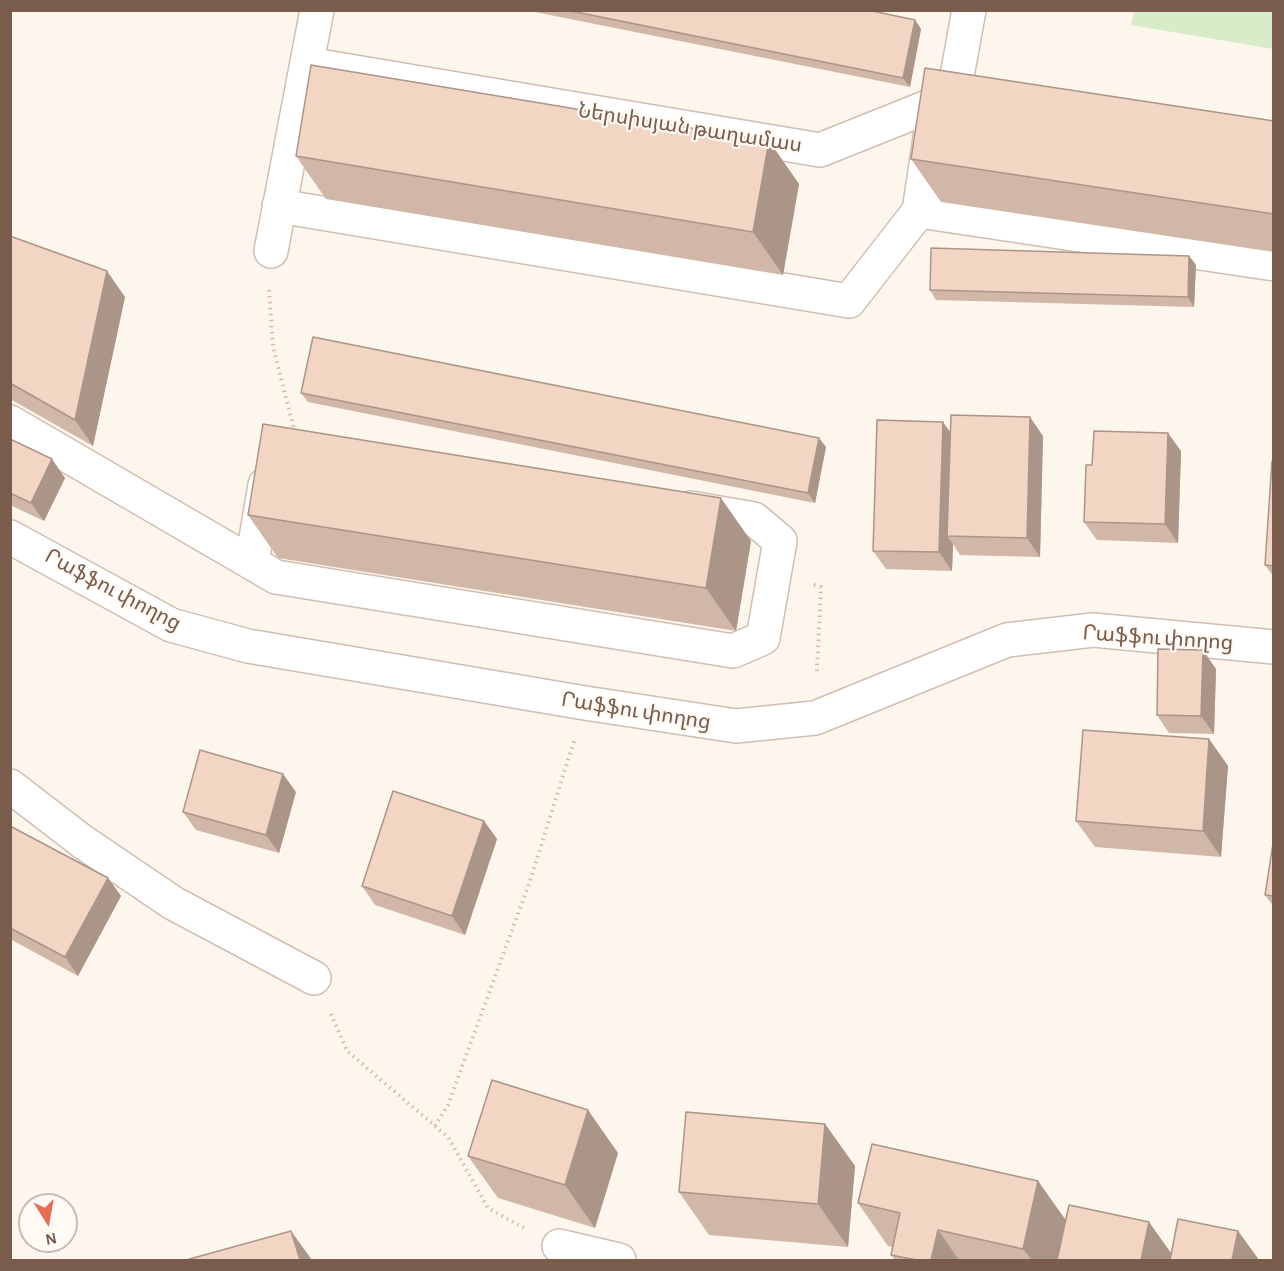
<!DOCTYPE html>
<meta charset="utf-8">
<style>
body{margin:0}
#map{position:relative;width:1284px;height:1271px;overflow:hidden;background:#fdf6ec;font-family:"Alegreya Sans",sans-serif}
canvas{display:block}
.frame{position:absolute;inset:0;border:12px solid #7a5c4d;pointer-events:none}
.north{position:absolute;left:18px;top:1193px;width:60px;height:60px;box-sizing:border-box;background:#fffaf3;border:2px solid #cabbb1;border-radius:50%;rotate:169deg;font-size:16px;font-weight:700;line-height:24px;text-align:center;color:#7a5c4d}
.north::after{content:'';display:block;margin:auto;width:21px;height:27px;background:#e76f51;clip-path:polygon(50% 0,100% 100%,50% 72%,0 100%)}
</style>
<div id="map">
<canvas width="1284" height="1271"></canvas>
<div class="frame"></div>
<div class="north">N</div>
</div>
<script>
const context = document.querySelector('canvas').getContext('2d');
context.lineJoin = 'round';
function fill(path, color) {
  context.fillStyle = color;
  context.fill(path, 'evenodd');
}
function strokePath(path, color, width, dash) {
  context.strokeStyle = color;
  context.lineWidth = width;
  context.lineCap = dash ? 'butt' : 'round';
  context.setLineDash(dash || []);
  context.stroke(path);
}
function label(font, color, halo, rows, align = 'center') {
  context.font = font + ' "Alegreya Sans","Noto Sans Armenian",sans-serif';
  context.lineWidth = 4.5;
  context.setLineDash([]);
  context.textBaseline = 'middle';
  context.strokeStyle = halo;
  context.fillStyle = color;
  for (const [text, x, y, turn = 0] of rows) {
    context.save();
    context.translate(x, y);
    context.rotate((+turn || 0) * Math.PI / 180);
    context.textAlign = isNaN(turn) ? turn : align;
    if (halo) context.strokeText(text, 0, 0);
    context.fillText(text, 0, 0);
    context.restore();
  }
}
const green = new Path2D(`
 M1134,11H1273V49L1131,25Z`);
const path = new Path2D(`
 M269,290L273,347L295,433
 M814,585L821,587L817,671
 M331,1014L347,1051L448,1137L488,1208L524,1228
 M435,1126L448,1105L530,881L574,741`);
const minor = new Path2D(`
 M307,64L820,150L935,104L956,87
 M955,87L969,10
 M279,206L849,301L919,211L1274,264
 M919,211L931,132
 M271,251L317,10
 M10,422L276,577L733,651L763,638L780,541L754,519L690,508
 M10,537L171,625L248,646L585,703L736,726L815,718L1007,640L1093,630L1274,647
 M252,562L265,485
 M10,786L83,842L173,903L314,978
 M559,1246L619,1260`);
const wall = new Path2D(`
 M525,10H868L915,20L921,29L910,87Z
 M1274,121V252L941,202L911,159Z
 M769,141L799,184L783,275L326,199L296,156Z
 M10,236L125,297L93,446L10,399Z
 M1189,256L1196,265L1194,307L936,300L930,290Z
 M301,393L826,447L815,503L308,402Z
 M950,432L1043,436L1040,557L960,555L953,544L952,571L886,569L873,551Z
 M10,439L65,478L44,521L10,505Z
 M1181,451L1178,543L1097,540L1084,522L1092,465Z
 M1274,461V577L1265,565Z
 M248,515L751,541L736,631L278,558Z
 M1216,669L1214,734L1169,733L1157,715Z
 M1209,739L1228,766L1221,857L1095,847L1076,821Z
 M296,792L279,853L196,830L183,812Z
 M484,821L497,839L465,935L375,905L362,886Z
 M10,826L108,878L121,896L78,976L10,939Z
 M1274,837V907L1265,895Z
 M825,1124L855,1166L848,1247L709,1235L679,1192Z
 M618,1153L595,1228L498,1198L468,1156Z
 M1038,1181L1066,1220L1171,1254L1238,1231L1259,1260H895L891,1255L893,1247L888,1246L858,1203Z`);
const shadedWall = new Path2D(`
 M915,20L921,29L910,87L903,78Z
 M769,141L799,184L783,275L753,232Z
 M1189,256L1196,265L1194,307L1188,297Z
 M107,271L125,297L93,446L75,420Z
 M1030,417L1043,436L1040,557L1027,538Z
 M943,422L956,440L947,536L953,544L952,571L939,552Z
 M1168,433L1181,451L1178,543L1165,524Z
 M819,438L826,447L815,503L808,493Z
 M52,459L65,478L44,521L31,503Z
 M721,498L751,541L736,631L706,588Z
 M1203,650L1216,669L1214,734L1201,716Z
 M1209,739L1228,766L1221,857L1203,831Z
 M283,774L296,792L279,853L266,835Z
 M484,821L497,839L465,935L452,916Z
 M108,878L121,896L78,976L65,957Z
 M588,1110L618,1153L595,1228L565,1185Z
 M825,1124L855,1166L848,1247L818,1204Z
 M1038,1181L1068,1224L1060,1260H1032L1023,1249Z
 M1149,1222L1176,1260H1141Z
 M938,1230L959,1260H931Z
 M291,1231L312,1260H300Z
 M1238,1231L1259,1260H1232Z`);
const building = new Path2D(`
 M566,10H868L915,20L903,78Z
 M311,65L769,141L753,232L296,156Z
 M925,68L1274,121V214L911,159Z
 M10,236L107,271L75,420L10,383Z
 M931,248L1189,256L1188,297L930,290Z
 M313,337L819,438L808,493L301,393Z
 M951,415L1030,417L1027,538L947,536Z
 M877,420L943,422L939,552L873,551Z
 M263,424L721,498L706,588L248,515Z
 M1094,431L1168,433L1165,524L1084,522L1086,465H1092Z
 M10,439L52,459L31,503L10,493Z
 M1272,461H1274V566L1265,565Z
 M1158,649L1203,650L1201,716L1157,715Z
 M1083,730L1209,739L1203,831L1076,821Z
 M200,750L283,774L266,835L183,812Z
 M393,791L484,821L452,916L362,886Z
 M10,826L108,878L65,957L10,928Z
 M1274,837V896L1265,895Z
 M492,1080L588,1110L565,1185L468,1156Z
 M686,1112L825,1124L818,1204L679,1192Z
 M872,1144L1038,1181L1023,1249L938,1230L931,1260H917L891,1255L900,1213L858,1203Z
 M1069,1205L1149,1222L1141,1260H1057Z
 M1178,1219L1238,1231L1232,1260H1170Z
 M291,1231L300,1260H186Z`);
const streetNames = [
 ["Ներսիսյան թաղամաս",690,128,9],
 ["Րաֆֆու փողոց",113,590,28],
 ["Րաֆֆու փողոց",1158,638,4],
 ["Րաֆֆու փողոց",636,711,9]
];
fill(green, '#d8ecc9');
strokePath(minor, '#d1beb0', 36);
strokePath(path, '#d9b8a5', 4, [1.5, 4.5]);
strokePath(minor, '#fff', 33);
fill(wall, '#d1b7a8');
fill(shadedWall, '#aa9588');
fill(building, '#f3d5c3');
strokePath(building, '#aa9588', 1.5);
label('21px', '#7a5c4d', '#fffaf3', streetNames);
</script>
